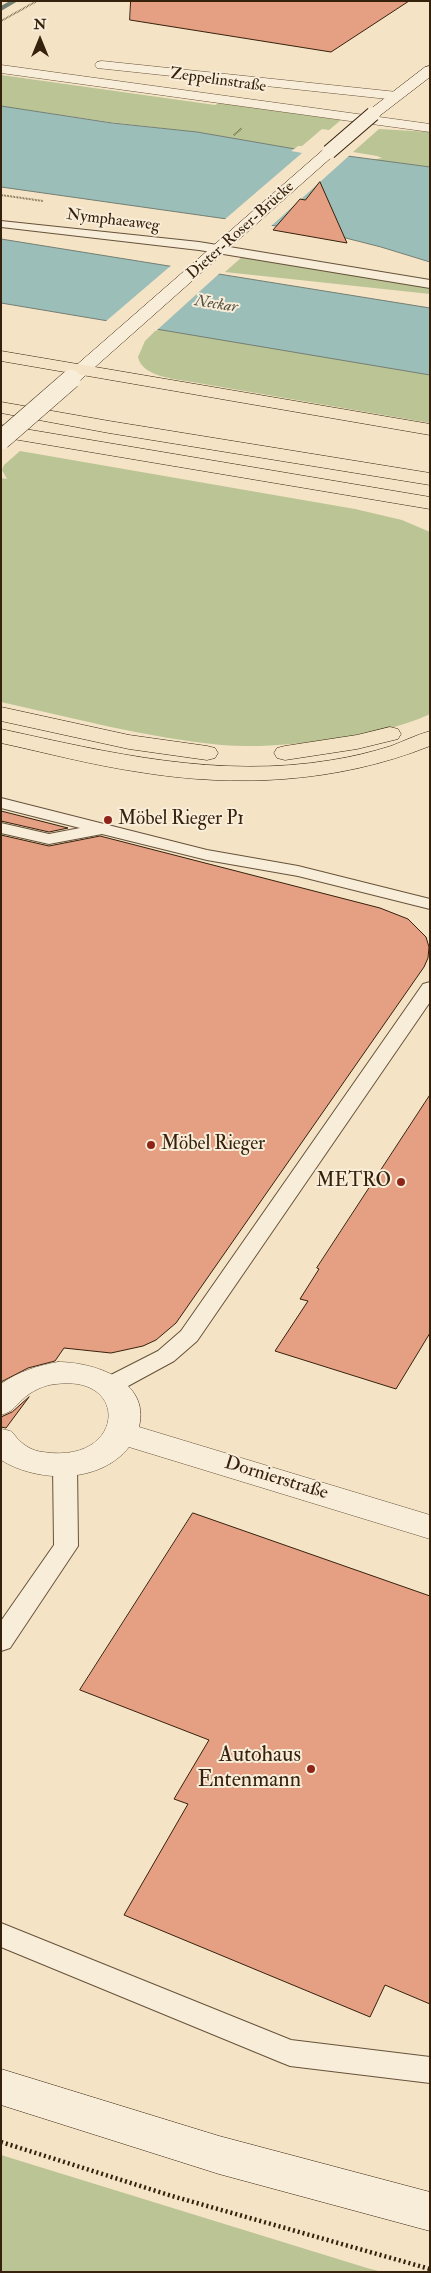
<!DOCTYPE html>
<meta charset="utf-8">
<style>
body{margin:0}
#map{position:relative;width:431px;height:2273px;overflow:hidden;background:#f4e3c5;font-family:"IM FELL Double Pica",serif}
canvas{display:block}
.frame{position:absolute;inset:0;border:2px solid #36210c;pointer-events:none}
.north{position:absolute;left:15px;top:15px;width:50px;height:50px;-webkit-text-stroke:4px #f8edd9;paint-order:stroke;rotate:0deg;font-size:14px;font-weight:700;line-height:20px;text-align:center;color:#36210c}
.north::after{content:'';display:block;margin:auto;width:18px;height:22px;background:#36210c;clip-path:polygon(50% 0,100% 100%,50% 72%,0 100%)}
</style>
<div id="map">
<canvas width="431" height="2273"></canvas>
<div class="frame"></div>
<div class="north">N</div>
</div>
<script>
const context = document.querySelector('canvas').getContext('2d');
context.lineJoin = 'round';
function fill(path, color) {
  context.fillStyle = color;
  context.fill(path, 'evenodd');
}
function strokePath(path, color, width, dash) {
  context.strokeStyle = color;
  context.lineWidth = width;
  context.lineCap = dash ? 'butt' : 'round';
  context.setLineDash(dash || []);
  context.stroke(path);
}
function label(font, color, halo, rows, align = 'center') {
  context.font = font + ' "IM FELL Double Pica",serif';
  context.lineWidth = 4;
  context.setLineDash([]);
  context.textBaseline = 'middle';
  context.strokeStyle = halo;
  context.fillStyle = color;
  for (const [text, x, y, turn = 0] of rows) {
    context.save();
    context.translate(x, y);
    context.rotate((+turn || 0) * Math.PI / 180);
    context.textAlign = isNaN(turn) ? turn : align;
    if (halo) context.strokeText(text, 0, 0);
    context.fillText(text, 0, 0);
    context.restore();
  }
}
const green = new Path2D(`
 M1,75L215,105L219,103L341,120L329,130L322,129L302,146H298L295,149L197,132L109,122L1,106Z
 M379,129L430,132V167L372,160L382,158L377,156L353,152Z
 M242,257L407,283L430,288V294L225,272Z
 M158,328L430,375V423L192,382C176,379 142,377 138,357L145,341Z
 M20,451L355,509L402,520L430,532V714C400,728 367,734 335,739C297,744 259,748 221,745C147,738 74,718 1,702V478L7,479L2,470L4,465Z
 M1,2155L367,2268L382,2272H1Z`);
const water = new Path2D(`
 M1,106L112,123L197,132L295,149L430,167V262L381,247L326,233L1,187Z
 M1,239L430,308V375L1,303Z`);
const pier = new Path2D(`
 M297,147L351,154L270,227L224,220L302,153L291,151Z
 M174,263L221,272L156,331L105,322Z`);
const stream = new Path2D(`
 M10,1H18L1,11V6Z`);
const building = new Path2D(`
 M131,1H409L331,52L130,20Z
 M320,182L347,243L273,230L300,199L305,200Z
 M1,811L68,828L49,832L1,821Z
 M1,835L49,846L100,836L380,908L408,919L426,937L429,947L428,958L424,967L176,1323L156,1340L143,1346L111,1353L64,1348L55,1361L28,1368L1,1382Z
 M430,1095V1333L396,1389L275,1351L308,1301L300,1299L319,1269L317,1268Z
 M29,1397L6,1428L1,1427V1417L12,1412Z
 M193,1513L430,1596V2004L385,1985L370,2017L124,1915L188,1804L174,1799L209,1740L80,1690Z`);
const pathFar1 = new Path2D(`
 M1,21L37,1
 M234,135L242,128
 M1,195L43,201`);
const path = new Path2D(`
 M1,2142L172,2196L430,2269`);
const service = new Path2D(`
 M1,221L199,242L430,280V288L199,250L1,227Z
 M1,798L207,850L298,866L430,899V909L298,876L207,860L102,834L49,844L1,833V823L49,834L80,828L1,808Z
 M430,982V1002L197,1341L174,1361L117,1392L109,1394L101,1392L98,1386L101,1380L158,1351L181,1331L423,984Z
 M65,1457L73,1459L77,1465L78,1546L10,1648L1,1651V1621L54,1545L53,1465L57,1459Z
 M1,1923L291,2040L430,2057V2083L290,2066L280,2062L1,1947Z`);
const minor = new Path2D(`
 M102,61L397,92L404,96L397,100L97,68L95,65L97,62Z
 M1,65L430,124V132L1,73Z
 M58,1362C93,1362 151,1380 139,1427L430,1515V1539L129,1447C100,1484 38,1483 1,1460V1429C4,1430 10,1430 12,1432C14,1434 15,1436 17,1438C24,1446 33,1451 43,1452C125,1465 131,1374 56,1384C44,1385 31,1391 22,1400C13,1408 14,1411 1,1415V1384C19,1371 37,1366 58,1362Z`);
const secondary = new Path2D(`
 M430,66V77L378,117H368L366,114L368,111L425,67Z
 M329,148L334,149L336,152L334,155L77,383H65L62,379L65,375L324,149Z
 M1,2069L219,2136L430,2192V2231L219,2174L1,2105Z`);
const trunk = new Path2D(`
 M1,351L430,424V435L1,361Z
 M1,402L109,421L430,473V485L109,433L1,413Z
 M1,425L430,497V509L1,437Z
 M1,707L129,735L207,746L215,748L218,753L215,758L207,760L129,749L1,721Z
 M390,727L398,729L401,734L398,739L357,749L285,760L277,758L274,753L277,748L285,746L357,735Z
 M1,729C110,753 219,779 332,760C351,757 372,752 391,746C404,741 416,735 430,731V746C337,783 236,788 139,772C92,765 47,753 1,743Z`);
const secondaryBridgeFar1 = new Path2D(`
 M329,152L373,114`);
const secondaryBridge = new Path2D(`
 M1,440L71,379`);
const markers = [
 [108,820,5,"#8f2418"],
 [151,1145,5,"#8f2418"],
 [401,1182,5,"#8f2418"],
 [311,1769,5,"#8f2418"]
];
const farStreetnames = [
 ["Zeppelinstraße",218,81,8],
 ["Nymphaeaweg",113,221,7],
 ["Dieter-Roser-Brücke",241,231,-42]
];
const farWaternames = [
 ["Neckar",216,305,9]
];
const poiNames = [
 ["Möbel Rieger P1",118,820],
 ["Möbel Rieger",161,1145],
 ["METRO",391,1182,"right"]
];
const streetNames = [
 ["Dornierstraße",276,1479,17]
];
const nearPoinames = [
 ["Autohaus",301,1756],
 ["Entenmann",301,1781]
];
fill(green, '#bbc495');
fill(water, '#9cbeb8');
strokePath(water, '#737f73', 1);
fill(pier, '#f4e3c5');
fill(stream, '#737f73');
fill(building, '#e59f83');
strokePath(building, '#36210c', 1);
strokePath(service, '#66523a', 2);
strokePath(minor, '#66523a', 1);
strokePath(secondary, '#36210c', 1);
strokePath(trunk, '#36210c', 1);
strokePath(pathFar1, '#36210c', 2, [0.5, 1]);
strokePath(path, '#36210c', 4.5, [2, 3]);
fill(service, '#f8edd9');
fill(minor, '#f8edd9');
fill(secondary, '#f8edd9');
fill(trunk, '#f4e3c5');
strokePath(secondaryBridgeFar1, '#36210c', 16, []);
strokePath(secondaryBridge, '#36210c', 20, []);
strokePath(secondaryBridgeFar1, '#f8edd9', 14);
strokePath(secondaryBridge, '#f8edd9', 19);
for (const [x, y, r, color] of markers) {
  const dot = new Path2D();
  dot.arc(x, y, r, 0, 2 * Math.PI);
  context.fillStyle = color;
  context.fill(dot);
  strokePath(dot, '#f8edd9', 2);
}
label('16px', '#36210c', '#f8edd9', farStreetnames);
label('italic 16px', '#555040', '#f8edd9', farWaternames);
label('19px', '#36210c', '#f8edd9', poiNames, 'left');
label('19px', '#36210c', '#f8edd9', streetNames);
label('22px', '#36210c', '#f8edd9', nearPoinames, 'right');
</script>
